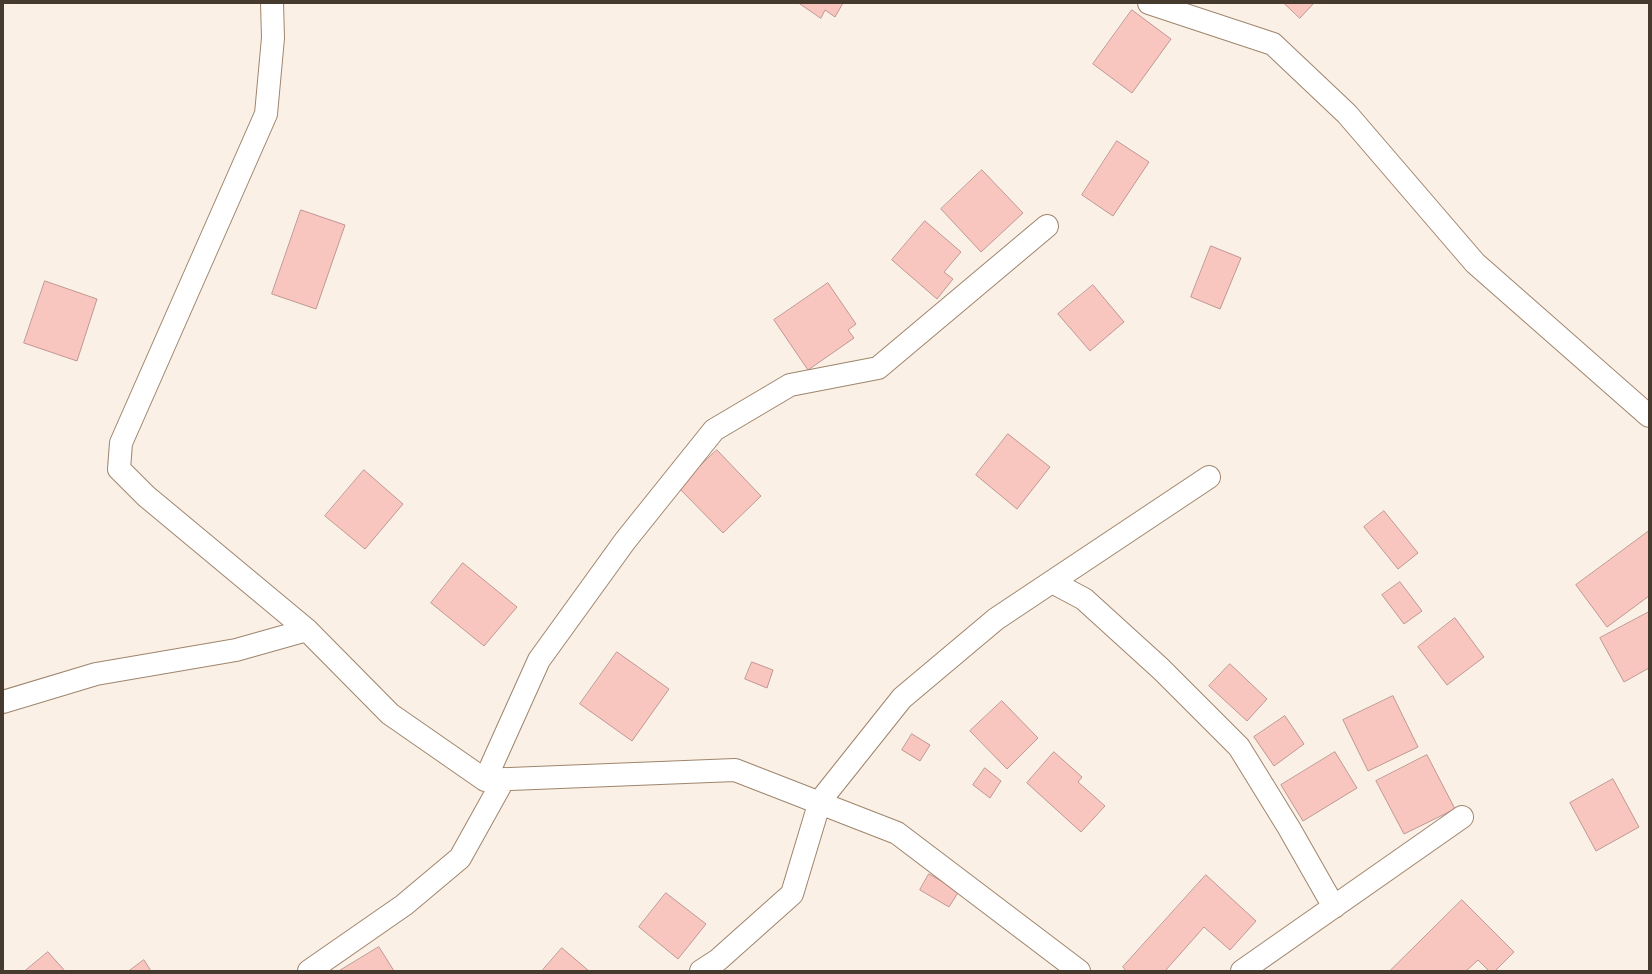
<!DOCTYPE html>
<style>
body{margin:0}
#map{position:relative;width:1652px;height:974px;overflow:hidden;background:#fbf0e5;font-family:Inter,sans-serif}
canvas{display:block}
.frame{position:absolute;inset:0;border:4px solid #463a2f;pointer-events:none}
</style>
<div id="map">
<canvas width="1652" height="974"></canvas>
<div class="frame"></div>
</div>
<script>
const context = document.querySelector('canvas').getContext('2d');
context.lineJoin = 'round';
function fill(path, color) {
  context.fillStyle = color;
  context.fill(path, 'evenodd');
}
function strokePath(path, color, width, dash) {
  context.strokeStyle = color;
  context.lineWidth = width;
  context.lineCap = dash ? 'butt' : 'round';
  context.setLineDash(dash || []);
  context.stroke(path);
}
const building = new Path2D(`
 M799,3H843L835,17L825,10L821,18Z
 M1284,3H1314L1300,18Z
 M1132,10L1171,39L1132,93L1093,64Z
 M1117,141L1149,162L1113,216L1082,195Z
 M982,170L1023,213L981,252L941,209Z
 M301,210L345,225L316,309L272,294Z
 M925,221L961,252L944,272L953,279L937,299L892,260Z
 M1211,246L1241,258L1220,309L1191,297Z
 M45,281L97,299L77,361L24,343Z
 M828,283L856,324L848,330L854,338L808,370L774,320Z
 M1093,285L1124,322L1090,351L1058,314Z
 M1008,434L1050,467L1017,509L976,475Z
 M717,450L761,496L723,533L678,487Z
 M364,470L403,504L365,549L325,516Z
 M1384,511L1418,553L1398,569L1364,527Z
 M1649,531V596L1607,627L1576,585Z
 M463,563L517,607L484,646L431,603Z
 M1400,582L1422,611L1404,624L1382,595Z
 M1649,612V668L1624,682L1600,638Z
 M1455,618L1484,657L1447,685L1418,647Z
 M617,652L669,689L632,741L580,704Z
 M752,662L773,670L767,688L745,679Z
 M1230,664L1267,699L1247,721L1209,686Z
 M1393,696L1418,747L1368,771L1343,720Z
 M1002,701L1038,738L1007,769L970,731Z
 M1285,716L1304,744L1274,766L1254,737Z
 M912,734L930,745L920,761L902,750Z
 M1054,752L1082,777L1078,782L1105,806L1081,832L1027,783Z
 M1335,752L1357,788L1303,821L1281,785Z
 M1427,755L1455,809L1404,834L1376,781Z
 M985,768L1001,781L990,798L973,785Z
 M1613,779L1639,827L1596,851L1570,803Z
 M929,874L959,891L949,907L920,890Z
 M1206,875L1256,921L1230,950L1204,927L1165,971H1126L1123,967Z
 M666,893L706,924L678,959L639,927Z
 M1462,900L1514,952L1495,971H1489L1478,960L1466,971H1390Z
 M379,947L394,971H339Z
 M562,948L589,971H542Z
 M48,952L65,971H25Z
 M144,960L151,971H129Z`);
const minor = new Path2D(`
 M272,3L273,38L266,114L121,443L119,469L146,496L307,630L390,714L485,780L735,770L897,833L1079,971
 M1149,3L1273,44L1347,114L1475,263L1649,416
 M1052,582L1084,599L1161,669L1239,747L1289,828L1334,907
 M3,702L96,674L236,650L307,630
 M485,780L539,660L625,541L714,430L790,385L878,368L1047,226
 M309,971L404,905L460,858L504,779
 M701,971L718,960L792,894L820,801L902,698L996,619L1209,477
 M1242,971L1462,817`);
fill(building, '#f9c5bf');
strokePath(building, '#bf9793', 1);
strokePath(minor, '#9f856c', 24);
strokePath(minor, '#fff', 22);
</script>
